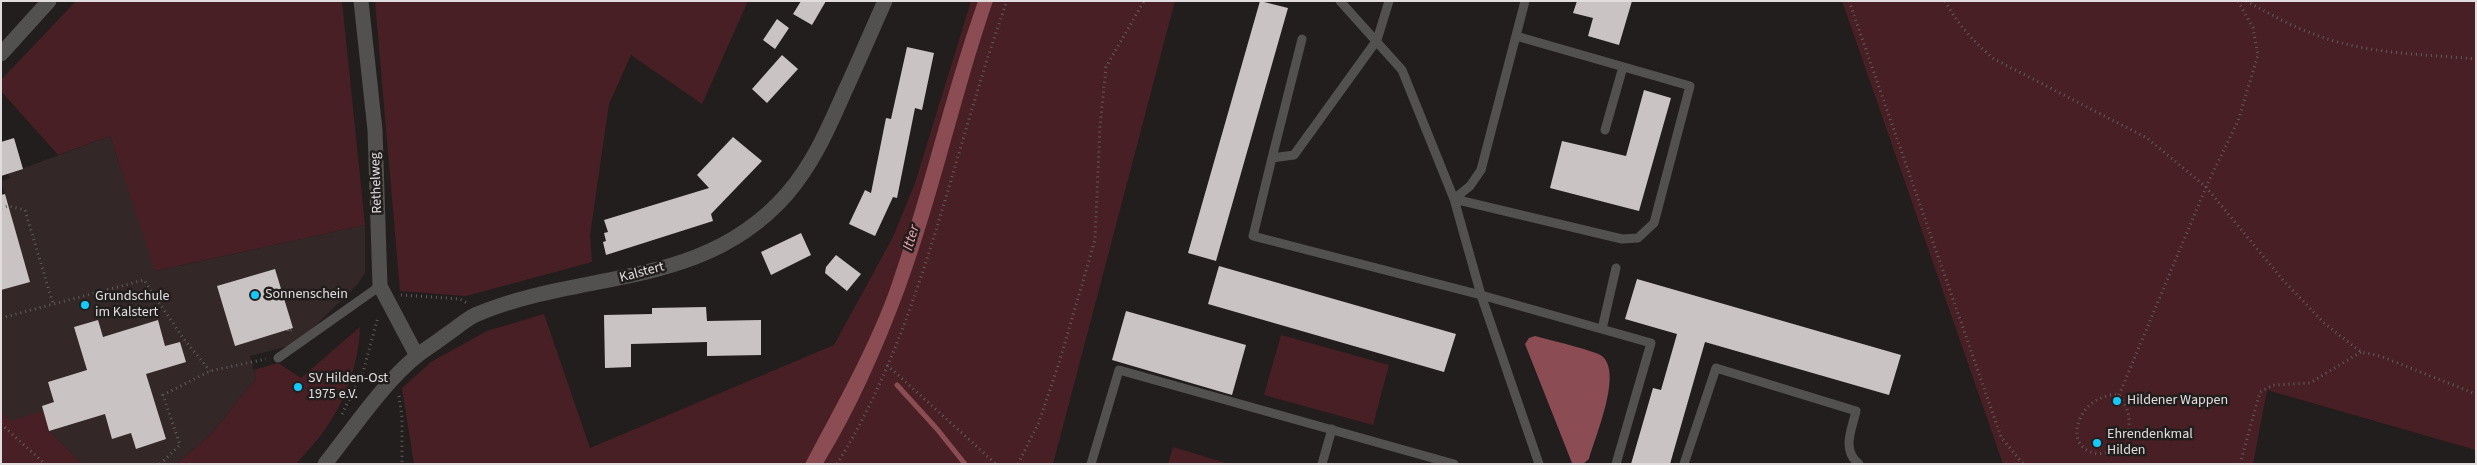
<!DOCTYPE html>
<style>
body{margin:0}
#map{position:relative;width:2477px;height:465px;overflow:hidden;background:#231e1e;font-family:"Source Sans 3",sans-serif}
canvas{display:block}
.frame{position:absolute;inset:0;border:2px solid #e1ddde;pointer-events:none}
</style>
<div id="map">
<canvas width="2477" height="465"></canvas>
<div class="frame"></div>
</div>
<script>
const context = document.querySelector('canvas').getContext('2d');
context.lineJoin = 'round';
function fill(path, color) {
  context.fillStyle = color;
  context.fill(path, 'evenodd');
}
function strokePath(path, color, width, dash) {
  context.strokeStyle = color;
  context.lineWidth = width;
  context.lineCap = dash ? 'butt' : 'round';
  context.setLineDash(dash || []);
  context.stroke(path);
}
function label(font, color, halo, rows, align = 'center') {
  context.font = font + ' "Source Sans 3",sans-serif';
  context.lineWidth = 5;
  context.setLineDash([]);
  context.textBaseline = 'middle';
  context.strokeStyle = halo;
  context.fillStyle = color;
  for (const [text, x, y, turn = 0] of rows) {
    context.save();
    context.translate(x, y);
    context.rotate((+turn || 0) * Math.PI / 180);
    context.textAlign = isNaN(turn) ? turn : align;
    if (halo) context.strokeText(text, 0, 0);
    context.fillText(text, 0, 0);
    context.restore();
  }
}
const built = new Path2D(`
 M110,136L156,271L365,225V273L357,285L311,330L289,346L250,356L256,379L210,435L176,464H82L49,431L11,421L1,412V219L11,215L1,181L10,178L8,174Z`);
const green = new Path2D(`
 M76,1H342L365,225L155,271L110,136L58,155L1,91V80Z
 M375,1H748L702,104L631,55L609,104L590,235L592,262L466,296L400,291Z
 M971,1H1175L1053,464H414L402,388L431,362L487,331L544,314L590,448L834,345L893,237L915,183Z
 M1842,1H2476V450L2267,390L2253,464H2003Z
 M360,327C359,360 347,397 328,425C319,439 307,451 296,464H176L210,435L256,379L254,370L278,363L301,378Z
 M1281,335L1389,365L1373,425L1264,395Z
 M43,411L49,431L82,464H1V412L11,421Z
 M1173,447L1229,464H1168Z`);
const water = new Path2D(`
 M978,1H993C960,97 939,197 904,292C882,351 856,410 823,464H805C835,407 871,344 892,283C924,190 945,94 978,1Z
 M1535,336C1549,340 1593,350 1602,356C1623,373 1595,437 1589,459L1583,464L1572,463L1525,344L1529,338Z`);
const stream = new Path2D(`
 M897,385L937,429L965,464`);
const building = new Path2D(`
 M801,1H826L812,25L793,14Z
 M1260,1L1288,8L1216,261L1188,253Z
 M1577,1H1632L1619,45L1588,36L1593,18L1573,13Z
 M777,19L789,28L775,49L763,40Z
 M907,47L934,53L922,110L915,108L897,198L893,197L875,236L849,224L865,190L871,193L886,118L891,119Z
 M782,55L798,69L767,103L752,89Z
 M1644,90L1671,98L1639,211L1550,188L1562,141L1626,156Z
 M733,137L762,161L711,214L713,221L606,255L603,242L606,241L604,233L608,232L604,220L709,188L697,175Z
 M14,138L23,169L1,176V142Z
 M5,194L30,282L1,290V195Z
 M801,233L811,255L771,275L761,252Z
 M836,255L861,274L847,291L825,273L826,267Z
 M1219,266L1456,334L1444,372L1208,304Z
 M275,269L293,328L235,346L217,286Z
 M1637,279L1901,355L1889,395L1705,342L1670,464H1631L1653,388L1661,390L1677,334L1625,319Z
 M706,307L707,321L761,320V355L707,356V342L631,344V367L605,368L604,315L652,314V308Z
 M1126,311L1246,345L1232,395L1112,360Z
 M98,320L103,337L158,320L165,346L180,342L186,362L146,374L166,439L136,449L131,433L112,439L105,414L49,431L42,406L54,402L48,382L87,370L74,327Z`);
const path = new Path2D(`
 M1849,1L2001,437L2023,464
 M1945,1C1958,25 1974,42 1994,59L2147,138L2206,187L2282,279L2324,323L2361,352L2380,356L2476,394
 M2246,1C2267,12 2288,25 2311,33C2362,54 2421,54 2476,59
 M1,208L8,206L25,210L53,304
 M401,295L460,299L467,303
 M1,318L144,280L183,338L210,371
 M288,330V332L295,328
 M887,365L996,464
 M2110,395H2119C2128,408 2132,418 2127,434C2117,465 2066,458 2079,421C2085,406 2095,399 2110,395Z
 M2119,395L2206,187L2238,121L2258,55L2253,28L2238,1
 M399,396L402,417V464
 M342,414L363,372L378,317
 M1,424L45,464
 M160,464L180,445L163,395L210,371L266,359
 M837,464C923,326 952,153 1007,1
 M1018,464L1039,422L1059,363L1095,240L1100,126L1106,67L1144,1
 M2240,464L2260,392L2273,385L2310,383L2361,352`);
const service = new Path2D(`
 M1340,1L1402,70L1454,199L1481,295L1539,464
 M1516,36L1690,86L1654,223L1638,238L1622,239L1454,199L1470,186L1481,170L1525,1
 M1302,39L1272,158L1294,155L1377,40L1389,1
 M1605,130L1623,67
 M1272,158L1253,236L1481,295L1651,343L1616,464
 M1602,329L1616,268
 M278,358L380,286
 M1091,464L1119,370L1454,464
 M1322,464L1332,429
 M1684,464L1716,368L1856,411C1852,429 1841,450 1859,464`);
const minor = new Path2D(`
 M361,1L375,130L380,286L417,356
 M1,54L49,1
 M325,464C352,430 384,382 418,355C427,348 437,342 446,335C455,329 465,320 475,315C582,269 702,291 787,194C813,164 828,129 844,93C858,63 871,32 885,1`);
const markers = [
 [255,295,5,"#15cafb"],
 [85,305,5,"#15cafb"],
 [298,387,5,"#15cafb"],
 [2117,401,5,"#15cafb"],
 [2097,443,5,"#15cafb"]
];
const streetNames = [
 ["Rethelweg",377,183,-92],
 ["Kalstert",642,273,-15]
];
const poiNames = [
 ["Sonnenschein",265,295],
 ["Grundschule",95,297],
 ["im Kalstert",95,313],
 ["SV Hilden-Ost",308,379],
 ["1975 e.V.",308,395],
 ["Hildener Wappen",2127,401],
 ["Ehrendenkmal",2107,435],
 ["Hilden",2107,451]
];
const waterNames = [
 ["Itter",912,238,-73]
];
fill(built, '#332728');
fill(green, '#481f24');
fill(water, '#8c4c53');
strokePath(stream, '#8c4c53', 5);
fill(building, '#cac3c3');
strokePath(path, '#625d5d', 3, [1, 4]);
strokePath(service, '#535050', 9);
strokePath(minor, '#535050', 15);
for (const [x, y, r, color] of markers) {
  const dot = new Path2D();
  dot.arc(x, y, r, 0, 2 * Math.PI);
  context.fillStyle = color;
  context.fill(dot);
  strokePath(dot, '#231e1e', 2);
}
label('14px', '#e1ddde', '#231e1e', streetNames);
label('14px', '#e1ddde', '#231e1e', poiNames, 'left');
label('italic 15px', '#f5a7ad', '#231e1e', waterNames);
</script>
